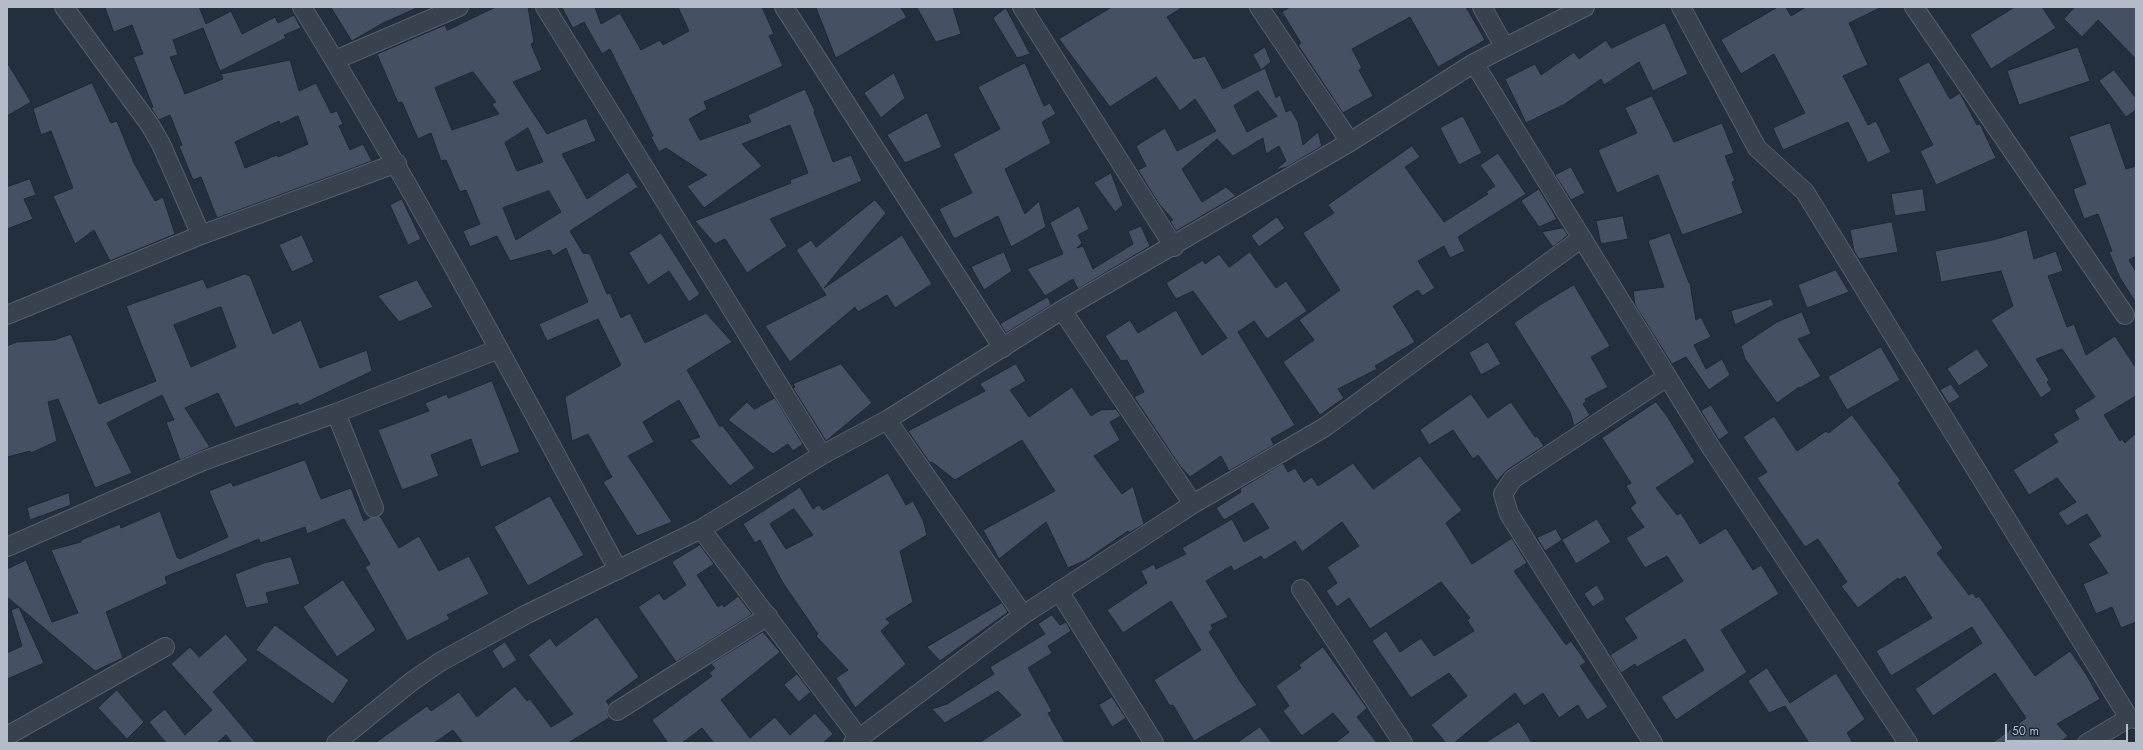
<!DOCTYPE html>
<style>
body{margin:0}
#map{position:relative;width:2143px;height:750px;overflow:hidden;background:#242f3e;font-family:Jost,sans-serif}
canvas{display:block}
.frame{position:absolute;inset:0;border:8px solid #b4bcc9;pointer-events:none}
.scale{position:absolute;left:2005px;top:724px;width:123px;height:18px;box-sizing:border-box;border:2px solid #b4bcc9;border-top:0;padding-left:5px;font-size:12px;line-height:14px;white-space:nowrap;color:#b4bcc9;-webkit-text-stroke:3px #1d2633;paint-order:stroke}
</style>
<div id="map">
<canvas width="2143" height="750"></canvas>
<div class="frame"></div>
<div class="scale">50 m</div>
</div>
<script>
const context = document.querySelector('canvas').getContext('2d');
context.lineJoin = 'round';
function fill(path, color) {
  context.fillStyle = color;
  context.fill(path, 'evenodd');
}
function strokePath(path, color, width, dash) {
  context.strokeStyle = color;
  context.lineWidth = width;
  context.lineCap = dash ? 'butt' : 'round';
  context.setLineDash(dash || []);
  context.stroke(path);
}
const building = new Path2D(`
 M105,7H199L206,24L231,11L242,34L275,17L278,23L294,15L301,28L284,35L286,38L220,71L203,28L173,40L178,55L170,57L185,94L223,79L221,74L290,60L299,91L316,83L331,113L337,111L343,124L339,126L350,150L363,144L372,161L217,218L201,177L193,180L179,146L182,145L170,115L159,120L151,108L153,107L133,57L143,54L132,25L114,32ZM298,116L308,144L278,157L277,155L245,168L235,142L279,121L280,124Z
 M331,7H419L383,23L352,41Z
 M496,7H528L534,42L531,44L542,70L513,82L547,134L586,118L596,141L562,154L587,199L628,172L638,187L570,231L583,253L590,254L607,294L610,293L621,318L630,313L645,343L706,313L732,342L687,370L720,427L722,425L755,468L730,486L690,440L700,437L679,400L643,422L654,442L628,456L672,522L637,536L603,482L612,477L588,434L572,441L565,397L621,365L598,319L547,341L539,324L588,302L566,248L553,256L550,250L510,261L497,236L470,247L463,231L480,224L466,190L460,192L446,160L441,161L431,133L418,139L402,102L398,103L377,54L445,25L447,30ZM473,72L496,102L492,104L499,114L452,130L435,88ZM528,128L543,162L517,171L505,143ZM549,191L561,212L516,240L503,208Z
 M562,7H595L601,24L620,13L641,50L660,40L663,45L689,31L678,7H762L774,34L769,36L783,66L704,102L707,109L689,119L700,140L751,122L748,115L805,89L815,111L814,112L833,162L851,155L862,181L770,219L787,246L747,273L725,239L715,244L695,221L791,183L790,180L808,173L790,125L742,144L762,166L704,208L687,186L707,175L666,148L659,152L651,137L653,136L610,49L602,54L584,22L573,28Z
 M816,7H900L907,17L836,58Z
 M917,7H953L961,34L936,42Z
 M1112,7H1183L1167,17L1194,59L1205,56L1223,89L1265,68L1276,98L1280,95L1286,112L1291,110L1298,122L1303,145L1318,132L1322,146L1287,167L1275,170L1286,161L1279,146L1266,154L1263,138L1233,156L1217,139L1182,169L1202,202L1226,187L1236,196L1176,231L1170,221L1173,220L1159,204L1138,170L1146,166L1136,146L1165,128L1177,151L1216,131L1195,99L1180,111L1156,77L1110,107L1059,39ZM1258,91L1277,116L1247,132L1234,106Z
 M1291,7H1466L1485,40L1438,67L1410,17L1352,49L1362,68L1359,70L1373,96L1343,113L1298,45L1301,43L1282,12Z
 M1778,7H1786L1791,16L1806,7H1882L1849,23L1868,65L1843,76L1868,125L1876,121L1891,152L1868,163L1848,122L1783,150L1773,128L1805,113L1774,54L1741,74L1721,40Z
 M2015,7H2042L2056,28L1991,69L1970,35Z
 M2075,7H2136V59L2098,20L2082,37L2064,19Z
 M1006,8L1030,54L1017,58L993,18Z
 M1665,23L1688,74L1653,91L1639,62L1604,85L1601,79L1565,104L1526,123L1505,79L1535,64L1541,75L1574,52L1579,59L1606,40L1611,48Z
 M1265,47L1271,62L1261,70L1253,55Z
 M2078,47L2090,81L2019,105L2007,71Z
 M7,62L31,102L7,116Z
 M1929,62L1950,99L1960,93L1977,125L1980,124L1996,158L1936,185L1920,151L1933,145L1898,79Z
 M1025,63L1044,106L1050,103L1056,114L1042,122L1051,143L1005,169L1025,214L1039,201L1046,227L1011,247L998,216L954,239L939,209L972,193L953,154L1000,129L978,87Z
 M2114,70L2136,98V110L2126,117L2099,81Z
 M894,73L905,98L881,118L864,93Z
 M92,83L111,123L117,121L134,163L155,201L163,197L175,234L110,261L94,230L75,244L53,196L73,188L51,131L41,135L33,109Z
 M1652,96L1674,142L1722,123L1734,153L1725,156L1735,181L1732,182L1743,213L1682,235L1658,175L1617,193L1598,150L1637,133L1625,108Z
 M927,113L942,147L905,163L887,135Z
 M1463,116L1482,153L1459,165L1440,128Z
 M2110,123L2126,169L2136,166V256L2129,260L2136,272V303L2120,278L2109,252L2112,251L2098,214L2084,219L2073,189L2086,184L2069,137Z
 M1412,146L1420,157L1405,167L1444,222L1488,194L1486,192L1495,186L1480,165L1498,153L1526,194L1458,237L1465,251L1450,258L1444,246L1418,261L1435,288L1422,296L1418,290L1393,306L1415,342L1375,366L1377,369L1338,389L1344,398L1320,415L1283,362L1314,340L1299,320L1340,290L1303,233L1334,213L1328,205Z
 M1571,167L1585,193L1571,200L1555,175Z
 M1111,173L1123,205L1115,212L1094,183Z
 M30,179L36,195L24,199L33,219L7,229V187Z
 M1539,189L1557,219L1539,227L1521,201Z
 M1923,189L1926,211L1895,216L1891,194Z
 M402,199L421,239L408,245L390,205Z
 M875,200L886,213L824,288L902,235L932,284L895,308L887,295L858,312L855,307L790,362L765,326L826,295L796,250L811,240L816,247Z
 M1079,206L1089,229L1078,235L1082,243L1077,248L1083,246L1093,269L1133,244L1128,231L1141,226L1150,246L1078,289L1073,279L1045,296L1027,269L1063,254L1050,223Z
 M1623,216L1628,239L1601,244L1596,221Z
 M1277,217L1285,228L1259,247L1251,236Z
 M1892,222L1898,252L1859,259L1854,251L1850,230Z
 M1563,228L1568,235L1553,247L1542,232Z
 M2027,230L2034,259L2056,251L2063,271L2048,276L2067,327L2074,324L2086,355L2115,336L2136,368V396L2104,415L2120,441L2122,439L2125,443L2136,433V622L2121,628L2112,607L2096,614L2083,584L2108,573L2088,544L2101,536L2087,514L2067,526L2058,513L2076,502L2057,478L2029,495L2013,470L2058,442L2053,434L2079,419L2074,410L2095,397L2062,349L2036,359L2049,380L2047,382L2052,390L2041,398L1991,320L2013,306L2001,271L1941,282L1935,251L1993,240Z
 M661,233L700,294L689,302L669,271L648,285L629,253Z
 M1670,233L1689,283H1690L1696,320L1701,317L1711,337L1694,345L1706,369L1722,359L1730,375L1709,390L1686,357L1672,364L1635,305L1633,291L1664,287L1648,241Z
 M302,235L314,262L292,272L279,245Z
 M1004,252L1012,271L984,290L971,267Z
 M1250,252L1276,288L1286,281L1307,311L1267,339L1254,321L1238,332L1295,425L1271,439L1274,445L1229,471L1221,456L1190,477L1180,466L1134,397L1144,392L1127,360L1121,361L1105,336L1130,320L1138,333L1176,310L1202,355L1227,338L1193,291L1176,299L1166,283L1203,260L1205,264L1219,254L1229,267Z
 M1836,270L1849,292L1807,308L1798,285Z
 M245,274L250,276L273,334L301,320L320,368L367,350L372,371L299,406L298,403L235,428L218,393L185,408L210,447L180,460L166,422L174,420L162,395L107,423L132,473L95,488L58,399L48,402L57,441L31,453L30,451L7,457V346L16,342L54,340L71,334L99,404L156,381L126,306L203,279L207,288ZM221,307L236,347L191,367L174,325Z
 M417,280L433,307L399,322L378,296Z
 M1574,285L1610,346L1591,357L1608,387L1585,399L1586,401L1583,404L1590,415L1574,426L1570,412L1514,323L1540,305Z
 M1048,297L1051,305L1006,333L1000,324Z
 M1771,299L1774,305L1735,325L1731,311Z
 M1802,312L1811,334L1798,339L1821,376L1800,388L1799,387L1777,403L1745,359L1741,346L1777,322Z
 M1488,342L1501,364L1481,375L1469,353Z
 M1881,347L1900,380L1847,410L1828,377Z
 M1977,349L1989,366L1959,386L1947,369Z
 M841,364L872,403L826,441L793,388L795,387L793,384Z
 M1016,364L1026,381L1010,390L1029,417L1072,387L1091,416L1101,410L1116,409L1121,416L1110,422L1120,440L1094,456L1122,494L1133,486L1144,524L1129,533L1128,531L1086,560L1068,568L1046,522L999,559L983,530L1055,491L1022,440L955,480L932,462L930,463L908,431L985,391L980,384Z
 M492,381L520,452L481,467L471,439L431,455L439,476L402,490L378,430L429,411L425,403L447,394L448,398Z
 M1951,384L1960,397L1949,404L1940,390Z
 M1471,394L1488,418L1511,402L1535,437L1537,436L1544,446L1507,470L1497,481L1478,455L1473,459L1453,430L1429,445L1420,430Z
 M775,398L803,444L793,451L788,444L773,454L728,420L747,402L754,409Z
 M1656,402L1667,416L1695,462L1656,488L1677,515L1681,513L1700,544L1726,528L1753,570L1761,565L1779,594L1721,630L1747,672L1676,720L1661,697L1704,670L1685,639L1637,667L1635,664L1621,673L1610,655L1637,638L1624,618L1683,581L1667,556L1645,568L1626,538L1644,527L1630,508L1636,503L1626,486L1631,483L1602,438Z
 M1711,405L1729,433L1719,440L1701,411Z
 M1852,415L1901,481L1898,483L1943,548L1937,553L1969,595L1973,593L1976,598L1979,596L2035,676L2070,651L2086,674L2100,699L2057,724L2068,736L2059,743H1992L2026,718L1995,673L1933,716L1915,689L1982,643L1972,627L1891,676L1876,651L1932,618L1905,576L1899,580L1898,578L1858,608L1841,586L1847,582L1818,539L1805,547L1757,478L1767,472L1743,437L1774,416L1797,451L1826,431L1828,433Z
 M1420,456L1462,510L1446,523L1472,564L1512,538L1527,563L1514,571L1566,645L1571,641L1586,662L1580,666L1608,707L1587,720L1578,705L1559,718L1543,693L1524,706L1515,693L1454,743H1446L1431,725L1467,696L1449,673L1411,698L1372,641L1386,631L1400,652L1421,638L1434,656L1474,631L1467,620L1470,618L1441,582L1370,629L1349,598L1337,607L1326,591L1337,583L1327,567L1359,546L1342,522L1302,552L1295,541L1264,560L1261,556L1234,571L1231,566L1206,581L1228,617L1211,625L1213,629L1209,632L1239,680L1257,705L1194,741L1173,705L1170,706L1154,680L1201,650L1171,601L1123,633L1107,610L1147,583L1141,571L1154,564L1156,569L1186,554L1182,548L1232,519L1244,542L1269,528L1253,503L1224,520L1216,508L1241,492L1240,489L1283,463L1288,472L1295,468L1304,482L1312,477L1318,486L1353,463L1373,489Z
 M305,460L321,499L351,488L364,521L370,517L380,516L399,548L419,536L439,571L469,556L489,594L447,615L450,619L407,641L365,567L370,564L344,519L307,534L305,527L260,543L259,539L165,577L167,584L106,612L123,658L95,671L19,607L44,663L7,679V653L22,646L11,610L19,607L7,597V569L26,560L52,622L78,613L51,550L81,542V540L120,524L121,528L160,511L177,557L180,559L228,537L209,491L231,482L233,486Z
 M888,473L906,505L913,501L923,520L927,535L900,551L913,602L886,619L890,623L881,631L906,664L855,708L836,678L848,670L816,636L818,634L783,583L760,540L755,543L743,524L800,487L813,509L819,505L823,510ZM794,509L813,535L786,549L770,524Z
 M69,493L71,505L30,520L27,508Z
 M550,496L584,555L528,586L494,527Z
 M1597,519L1611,542L1576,564L1562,540Z
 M1556,529L1562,540L1545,551L1537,538Z
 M700,545L714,564L697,575L718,607L722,604L724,607L738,596L752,614L676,662L638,607L659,593L664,600L686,585L672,562Z
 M291,557L300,584L266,593L269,603L246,608L235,574L264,563Z
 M343,580L376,630L337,657L303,607Z
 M1597,585L1605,599L1593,607L1584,594Z
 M1002,603L1008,612L940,661L927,647Z
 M1052,615L1060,625L1066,622L1071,631L1048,646L1052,653L1028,668L1052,711L1048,713L1065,743H979L1021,715L998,691L945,723L932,709L947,704L994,674L990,667L1045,634L1038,624Z
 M597,617L639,677L606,701L609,705L607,712L609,718L568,743H463L453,730L434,743H375L427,706L431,711L459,692L477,717L515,686L527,701L530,699L551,727L573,714L528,655L550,638L556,646Z
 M275,625L349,680L333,704L256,650Z
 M763,632L780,652L721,700L750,738L775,717L790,735L815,713L833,734L823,743H714L702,728L682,743H668L652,720L712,676L709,673L715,668L711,664Z
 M226,634L248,660L213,692L256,743H232L226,735L217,743H166L149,722L165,709L185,735L212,710L171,664L190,647L199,657Z
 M505,642L517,660L503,669L492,651Z
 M1323,647L1367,708L1357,717L1377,743H1335L1349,732L1333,713L1302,736L1283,711L1289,706L1276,686L1301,668L1299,665Z
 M1767,668L1790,703L1836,673L1865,719L1847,733L1853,743H1809L1785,706L1769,713L1748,681Z
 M797,674L811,692L799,702L784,685Z
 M117,690L144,722L127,739L98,708Z
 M1112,697L1126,718L1112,727L1099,705Z
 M1519,722L1532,743H1485Z
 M1260,727L1272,743H1237Z`);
const minor = new Path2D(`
 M64,7L150,125L161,144L201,235
 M302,7C415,190 516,380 618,570
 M545,7L822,455
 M784,7L1003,348
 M1022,7L1174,247
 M1259,7L1350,142
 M1482,7L1504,46
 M1681,7L1757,148L1805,192L2129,718
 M1914,7L2125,315
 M335,60L459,7
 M1474,63L1710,446L1908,743
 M1062,310L1193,504
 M7,315L201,235L397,163
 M336,413L374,508
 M887,420L1023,615
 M701,529L859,738
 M7,547L203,461L336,413L499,349
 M1301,589L1403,743
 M1059,591L1154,743
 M617,711L768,616
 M7,736L165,647
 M336,743L411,682L440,662L527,614L701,529L822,455L887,420L1062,310L1350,142L1474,63L1585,7
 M853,743L1023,615L1193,504L1325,427L1582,238
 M1653,743L1509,514L1503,494L1513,479L1667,377
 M2087,743L2129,718L2136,719`);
fill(building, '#455162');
strokePath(building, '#1f2835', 1);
strokePath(minor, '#565f6c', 20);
strokePath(minor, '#38414e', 18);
</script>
